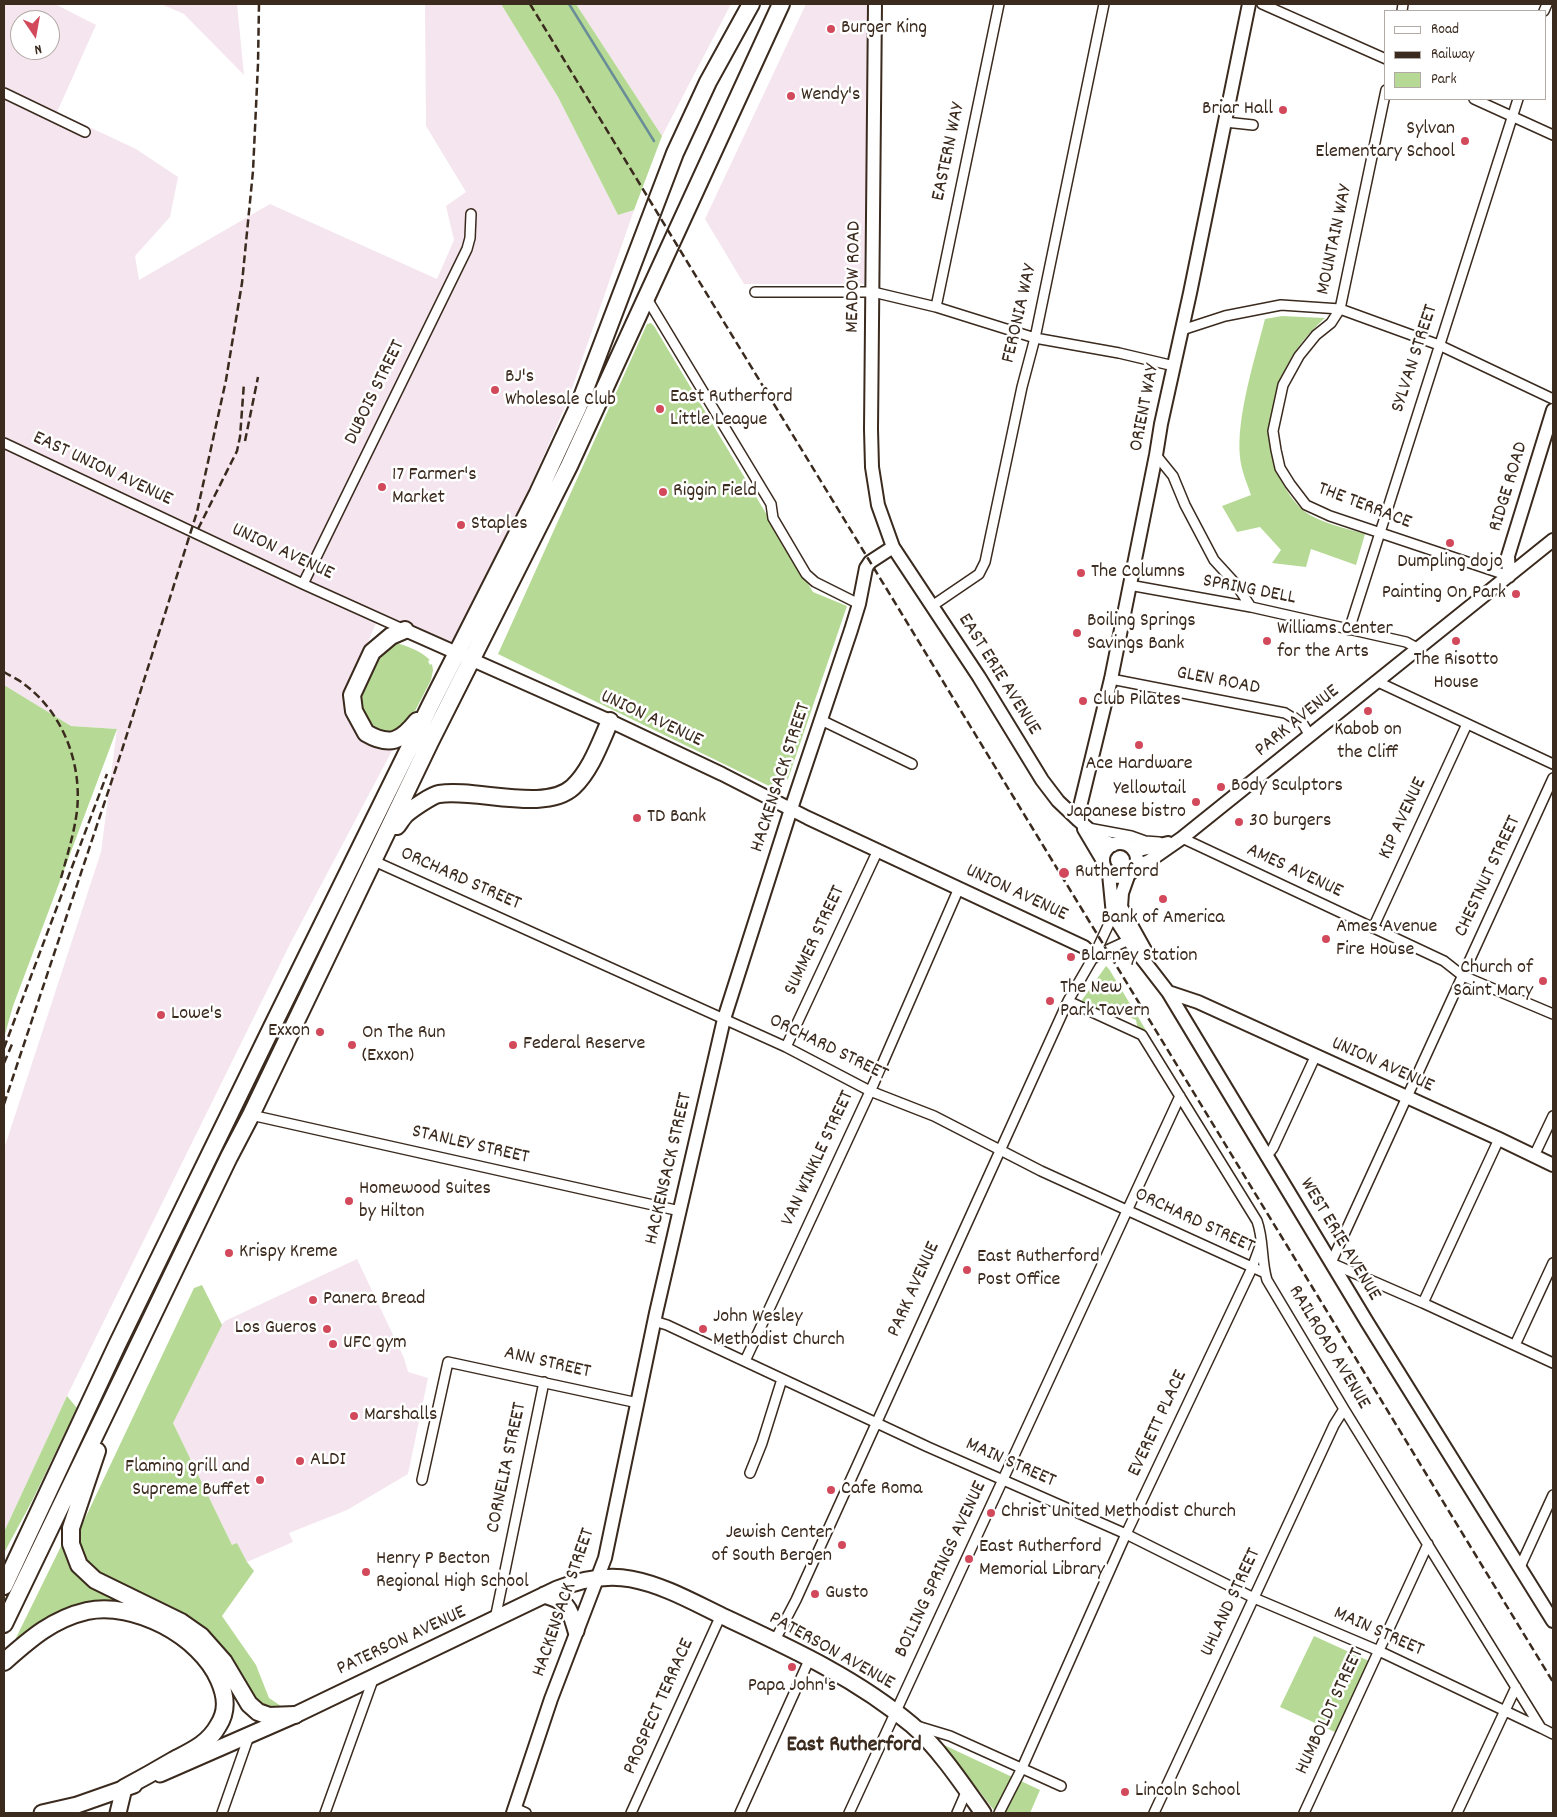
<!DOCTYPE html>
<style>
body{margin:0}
#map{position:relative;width:1557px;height:1817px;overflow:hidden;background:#fff;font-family:Dekko,sans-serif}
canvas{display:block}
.frame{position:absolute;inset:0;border:5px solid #3b2a1e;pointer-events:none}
.legend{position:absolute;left:1384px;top:10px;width:162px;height:90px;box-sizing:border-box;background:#fff;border:1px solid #b1aaa5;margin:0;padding:6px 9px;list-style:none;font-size:15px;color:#3b2a1e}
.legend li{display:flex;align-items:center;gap:10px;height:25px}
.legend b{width:25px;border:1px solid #b1aaa5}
.north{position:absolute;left:10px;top:10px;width:50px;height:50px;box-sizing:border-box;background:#fff;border:1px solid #b1aaa5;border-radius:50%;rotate:168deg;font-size:14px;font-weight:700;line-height:20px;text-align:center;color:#3b2a1e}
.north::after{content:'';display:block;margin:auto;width:18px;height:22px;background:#d1495b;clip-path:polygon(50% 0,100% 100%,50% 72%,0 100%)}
</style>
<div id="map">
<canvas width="1557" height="1817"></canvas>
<div class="frame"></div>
<ul class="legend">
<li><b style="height:6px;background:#fff"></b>Road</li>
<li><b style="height:6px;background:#3b2a1e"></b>Railway</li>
<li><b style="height:14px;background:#b6da95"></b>Park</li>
</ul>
<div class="north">N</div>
</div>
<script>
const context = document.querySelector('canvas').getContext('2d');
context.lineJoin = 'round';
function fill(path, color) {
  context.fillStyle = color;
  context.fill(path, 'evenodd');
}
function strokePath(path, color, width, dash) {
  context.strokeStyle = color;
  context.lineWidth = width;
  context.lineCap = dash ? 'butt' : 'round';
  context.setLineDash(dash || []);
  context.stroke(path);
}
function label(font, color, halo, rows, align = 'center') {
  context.font = font + ' Dekko,sans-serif';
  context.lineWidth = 5;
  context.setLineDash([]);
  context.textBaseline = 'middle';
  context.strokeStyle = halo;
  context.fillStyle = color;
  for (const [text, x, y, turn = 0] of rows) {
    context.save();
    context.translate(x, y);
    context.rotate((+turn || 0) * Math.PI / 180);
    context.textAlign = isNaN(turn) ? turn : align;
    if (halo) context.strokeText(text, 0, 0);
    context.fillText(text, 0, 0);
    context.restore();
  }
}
const built = new Path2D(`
 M4,4H55L96,25L57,112L136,149L178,177L170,217L135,256L139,280L270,204L437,279L454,240L446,206L466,192L426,126L425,4H501L558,97L618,215L634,210L568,400L457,653L377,621L347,691L346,707L396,743L291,942L67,1396L4,1532V1149L101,852L117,729L71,726L4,685ZM20,20H50V50H20Z
 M161,4H237L244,75L184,14Z
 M576,4H731L662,136Z
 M806,4H871L864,284H744L705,219Z
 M357,1259L404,1358L408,1372L428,1378L408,1474L347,1510L289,1533L293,1542L247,1562L237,1544L232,1545L173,1423L180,1403L216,1331L225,1321Z`);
const green = new Path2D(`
 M501,4H576L662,136L634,210L618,215L558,97Z
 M1282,316L1325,318C1295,345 1279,372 1272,413C1271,424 1268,435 1270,447C1272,456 1275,465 1278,473C1284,487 1292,501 1304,511C1320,523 1345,528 1365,534L1356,565L1311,549L1306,567L1272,563L1281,550L1260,527L1237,532L1222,506L1251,495C1247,483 1241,470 1240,457C1236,418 1255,358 1265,319Z
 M651,323L654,326L813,592L847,606L788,779L769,786L498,654L647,324Z
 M394,643C405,644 422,652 430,660L428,661L430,665L432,664L433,670L431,680L413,715L403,727L389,732L378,731L370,727L357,702L378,653Z
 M4,685L71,726L117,729L13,1006L4,1038Z
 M1106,966L1109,969L1147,1032L1144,1033L1138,1030L1136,1020L1120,1012L1118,1017L1114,1018L1083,1004L1082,1000Z
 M202,1285L222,1325L173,1423L232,1545L237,1543L247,1562L254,1571L222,1616L256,1665L269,1698L287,1710L268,1712L252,1697L225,1650L193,1625L94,1573L79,1548L81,1527L194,1288Z
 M67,1396L77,1408L32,1501L4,1553V1532Z
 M67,1534L72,1567L83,1581L135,1610L111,1608L18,1642H14Z
 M1314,1636L1369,1661L1335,1732L1280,1707Z
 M944,1745L1040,1790L1030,1813H996Z`);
const stream = new Path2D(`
 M569,4L654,141`);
const street = new Path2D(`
 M1262,4L1386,59
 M1402,11L1403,4
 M1544,11L1547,4
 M1386,90L1340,309L1331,323L1316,335L1299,356L1283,385L1273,431L1276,450L1280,468L1290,484L1306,505L1330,516L1509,576
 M4,93L85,132
 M1474,99L1553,135
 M1225,122L1253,125
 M755,292H873L936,307L1035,338L1119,353L1174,366
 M646,297L771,504L773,518L806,574L815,582L859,604
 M936,307L999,4
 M1182,330L1225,316L1281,305L1340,309L1439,345L1553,399
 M4,443L303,584L405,630
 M1156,455L1173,476L1185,505L1214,560L1235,583L1251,607
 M303,584L467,249L470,238L471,214
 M1129,585L1251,607L1406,642L1419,649
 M932,606L979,574L985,562L1022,387L1035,338L1104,4
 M1349,630L1518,99
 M1111,679L1285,713L1303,724L1310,736
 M1378,682L1553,764
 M821,720L912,764
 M1553,778L1331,1263L1423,1303L1553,1363
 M1088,828L1131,836L1145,841L1159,842
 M1182,838L1444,961L1463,976L1553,1014
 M374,861L786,1047L870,1091L934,1116L1041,1171L1265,1273
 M1373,928L1467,724
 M1094,956L1129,940
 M1068,1001L1142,1035L1257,1221C1264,1240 1261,1261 1267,1280L1344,1409L1541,1728L1553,1734
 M786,1047L878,850
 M251,1115L680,1211
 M1534,1156L1553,1116
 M1266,1157L1273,1148L1315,1057
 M1423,1303L1499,1139
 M654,1321L667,1325L928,1447L1126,1534L1254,1598L1379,1651L1541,1728
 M1515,1345L1553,1263
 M745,1361L874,1083L959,888
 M750,1473L762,1443L782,1379
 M422,1480L448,1362L638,1403
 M1520,1567L1553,1495
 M495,1619L544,1382
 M774,1642L796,1600L1068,1001L1094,956L1113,915
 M917,1726L950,1736L1061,1786
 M515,1808L526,1813
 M222,1813L249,1736
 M325,1813L374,1677
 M631,1813L721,1615
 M740,1813L810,1658
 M849,1813L1180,1096
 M957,1813L967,1790
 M999,1813L1022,1768L1126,1534L1252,1268L1260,1246
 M1154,1813L1334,1425L1344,1409
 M1304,1813L1428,1544
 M1457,1813L1516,1687`);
const secondary = new Path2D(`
 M875,4L871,429L872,467L878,505L893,547L979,677L1042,780L1058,801L1077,819L1100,839L1113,845
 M1509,576L1508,556L1553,410
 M405,630L610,721L722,774L808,818L1084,947L1094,956
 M1077,819L1111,679L1156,455L1161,424L1190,293L1249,4
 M1084,829L1103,861
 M1103 860a17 17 0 1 1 34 0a17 17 0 1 1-34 0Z
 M1132,847L1143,849L1168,843
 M1137,866L1149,861L1182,838L1553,540
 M1109,874L1113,915L1134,948L1168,992L1367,1322L1553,1621
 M1128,876L1122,893L1121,907L1146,952
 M1168,992L1198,1002L1497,1138L1553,1165
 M513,1813L551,1699L605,1558L656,1313L724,1019L791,809L851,630L859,604L866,568L870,562L893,547`);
const primary = new Path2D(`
 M544,1595C569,1602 569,1607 576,1631
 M160,1774L295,1715L557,1589C580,1580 606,1574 631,1579C663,1585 693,1602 722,1616C788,1647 855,1677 912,1725C937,1746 964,1786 983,1813
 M42,1813L77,1805L134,1785
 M118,1813L124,1788`);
const highway = new Path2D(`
 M405,630L391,636L372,652L352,695L354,711L366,733C390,747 401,741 417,721
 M397,826C400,822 403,817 406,814C412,809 432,795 439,794C476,788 545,813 573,787C591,770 600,743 610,721
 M97,1451L71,1528V1544L79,1565L95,1580L181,1622L201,1636L224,1662L249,1704L258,1712L269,1716L295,1715
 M4,1586L117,1345L272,1027L431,704L538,493L579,405L675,153L708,82L751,4
 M4,1624L229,1157L251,1115L430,742L569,466L781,4
 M4,1662C29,1640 52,1619 87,1611C134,1601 200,1636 219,1680C226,1696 228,1711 218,1726C208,1744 191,1751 174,1760C157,1770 141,1779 124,1788`);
const rail = new Path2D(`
 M530,4L1553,1682
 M245,441L258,377
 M198,529L237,451L240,437L244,383
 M4,672C10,676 18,679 24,684C63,713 82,763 77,811C74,834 67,856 61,878
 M4,1048L107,774
 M4,1063L13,1042
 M4,1104L122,750L197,512L226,380L242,283L253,171L258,64L259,4`);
const markers = [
 [831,29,5,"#d1495b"],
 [791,96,5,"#d1495b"],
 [1283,110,5,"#d1495b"],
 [1465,141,5,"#d1495b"],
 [495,390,5,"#d1495b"],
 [660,409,5,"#d1495b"],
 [382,487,5,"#d1495b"],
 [663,492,5,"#d1495b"],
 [461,525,5,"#d1495b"],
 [1450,543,5,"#d1495b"],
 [1081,573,5,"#d1495b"],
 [1516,594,5,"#d1495b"],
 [1077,633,5,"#d1495b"],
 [1267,641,5,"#d1495b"],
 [1456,641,5,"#d1495b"],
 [1083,701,5,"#d1495b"],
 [1368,711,5,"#d1495b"],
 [1139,745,5,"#d1495b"],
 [1221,787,5,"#d1495b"],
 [1196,802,5,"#d1495b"],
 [637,818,5,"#d1495b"],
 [1239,822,5,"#d1495b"],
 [1064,873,6,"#d1495b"],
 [1163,899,5,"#d1495b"],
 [1326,939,5,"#d1495b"],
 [1071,957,5,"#d1495b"],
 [1543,981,5,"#d1495b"],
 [1050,1001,5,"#d1495b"],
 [161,1015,5,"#d1495b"],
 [320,1032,5,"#d1495b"],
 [352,1045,5,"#d1495b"],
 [513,1045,5,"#d1495b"],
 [349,1201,5,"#d1495b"],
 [229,1253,5,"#d1495b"],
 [967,1270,5,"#d1495b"],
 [313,1300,5,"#d1495b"],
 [327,1329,5,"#d1495b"],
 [703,1329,5,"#d1495b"],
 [333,1344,5,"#d1495b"],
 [354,1416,5,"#d1495b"],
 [300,1461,5,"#d1495b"],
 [260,1480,5,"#d1495b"],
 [831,1490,5,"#d1495b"],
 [991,1513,5,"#d1495b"],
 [842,1545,5,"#d1495b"],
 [969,1559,5,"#d1495b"],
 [366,1572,5,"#d1495b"],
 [815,1594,5,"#d1495b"],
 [792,1667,5,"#d1495b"],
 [1125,1792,5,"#d1495b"]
];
const poiNames = [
 ["Burger King",841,29],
 ["Wendy's",801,96],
 ["Briar Hall",1273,110,"right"],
 ["Sylvan",1455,130,"right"],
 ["Elementary School",1455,153,"right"],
 ["BJ's",505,378],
 ["Wholesale Club",505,401],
 ["East Rutherford",670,398],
 ["Little League",670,421],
 ["17 Farmer's",392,476],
 ["Market",392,499],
 ["Riggin Field",673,492],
 ["Staples",471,525],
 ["Dumpling dojo",1450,563,"center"],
 ["The Columns",1091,573],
 ["Painting On Park",1506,594,"right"],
 ["Boiling Springs",1087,622],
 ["Savings Bank",1087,645],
 ["Williams Center",1277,630],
 ["for the Arts",1277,653],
 ["The Risotto",1456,661,"center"],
 ["House",1456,684,"center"],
 ["Club Pilates",1093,701],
 ["Kabob on",1368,731,"center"],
 ["the Cliff",1368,754,"center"],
 ["Ace Hardware",1139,765,"center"],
 ["Body Sculptors",1231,787],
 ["Yellowtail",1186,790,"right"],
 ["Japanese bistro",1186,813,"right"],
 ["TD Bank",647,818],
 ["30 burgers",1249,822],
 ["Rutherford",1075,873],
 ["Bank of America",1163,919,"center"],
 ["Ames Avenue",1336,928],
 ["Fire House",1336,951],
 ["Blarney Station",1081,957],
 ["Church of",1533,969,"right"],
 ["Saint Mary",1533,992,"right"],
 ["The New",1060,989],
 ["Park Tavern",1060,1012],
 ["Lowe's",171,1015],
 ["Exxon",310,1032,"right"],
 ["On The Run",362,1034],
 ["(Exxon)",362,1057],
 ["Federal Reserve",523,1045],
 ["Homewood Suites",359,1190],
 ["by Hilton",359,1213],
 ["Krispy Kreme",239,1253],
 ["East Rutherford",977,1258],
 ["Post Office",977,1281],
 ["Panera Bread",323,1300],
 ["John Wesley",713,1318],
 ["Methodist Church",713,1341],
 ["Los Gueros",317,1329,"right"],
 ["UFC gym",343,1344],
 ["Marshalls",364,1416],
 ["ALDI",310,1461],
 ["Flaming grill and",250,1468,"right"],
 ["Supreme Buffet",250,1491,"right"],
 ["Cafe Roma",841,1490],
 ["Christ United Methodist Church",1001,1513],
 ["Jewish Center",832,1534,"right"],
 ["of South Bergen",832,1557,"right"],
 ["East Rutherford",979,1548],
 ["Memorial Library",979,1571],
 ["Henry P Becton",376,1560],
 ["Regional High School",376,1583],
 ["Gusto",825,1594],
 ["Papa John's",792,1687,"center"],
 ["Lincoln School",1135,1792]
];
const streetNames = [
 ["EASTERN WAY",950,152,-78],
 ["MOUNTAIN WAY",1336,240,-78],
 ["MEADOW ROAD",855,277,-89],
 ["FERONIA WAY",1021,314,-77],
 ["SYLVAN STREET",1416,359,-72],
 ["DUBOIS STREET",376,393,-64],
 ["ORIENT WAY",1146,408,-79],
 ["EAST UNION AVENUE",102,470,25],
 ["RIDGE ROAD",1510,487,-73],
 ["THE TERRACE",1364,507,21],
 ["UNION AVENUE",282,553,25],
 ["SPRING DELL",1249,591,11],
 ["EAST ERIE AVENUE",998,675,58],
 ["GLEN ROAD",1218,682,11],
 ["UNION AVENUE",651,720,25],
 ["PARK AVENUE",1298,722,-39],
 ["HACKENSACK STREET",782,778,-72],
 ["KIP AVENUE",1404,819,-65],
 ["AMES AVENUE",1294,872,25],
 ["CHESTNUT STREET",1489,877,-65],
 ["ORCHARD STREET",460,880,24],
 ["UNION AVENUE",1016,894,25],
 ["SUMMER STREET",816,941,-65],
 ["ORCHARD STREET",828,1049,26],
 ["UNION AVENUE",1382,1066,24],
 ["STANLEY STREET",470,1146,13],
 ["VAN WINKLE STREET",819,1159,-65],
 ["HACKENSACK STREET",670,1169,-77],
 ["ORCHARD STREET",1194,1222,25],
 ["WEST ERIE AVENUE",1339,1240,59],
 ["PARK AVENUE",915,1290,-66],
 ["RAILROAD AVENUE",1328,1348,59],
 ["ANN STREET",547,1364,13],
 ["EVERETT PLACE",1159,1424,-65],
 ["MAIN STREET",1010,1464,24],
 ["CORNELIA STREET",508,1468,-78],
 ["BOILING SPRINGS AVENUE",942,1570,-65],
 ["HACKENSACK STREET",565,1603,-71],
 ["UHLAND STREET",1232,1603,-65],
 ["MAIN STREET",1378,1633,24],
 ["PATERSON AVENUE",402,1642,-25],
 ["PATERSON AVENUE",831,1652,29],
 ["PROSPECT TERRACE",660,1707,-66],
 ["HUMBOLDT STREET",1331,1712,-65]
];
const quarterNames = [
 ["East Rutherford",854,1747]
];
fill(built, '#f4e5ee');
fill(green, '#b6da95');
strokePath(stream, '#698e97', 2.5);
strokePath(street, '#3b2a1e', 12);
strokePath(secondary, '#3b2a1e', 16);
strokePath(primary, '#3b2a1e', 19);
strokePath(highway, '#3b2a1e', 20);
strokePath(street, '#fff', 9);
strokePath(secondary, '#fff', 12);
strokePath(primary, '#fff', 15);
strokePath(highway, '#fff', 16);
strokePath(rail, '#3b2a1e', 2.5, [8, 4]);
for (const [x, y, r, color] of markers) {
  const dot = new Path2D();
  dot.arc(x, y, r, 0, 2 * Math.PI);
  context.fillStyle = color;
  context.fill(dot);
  strokePath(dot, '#fff', 2);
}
label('20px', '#3b2a1e', '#fff', poiNames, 'left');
label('20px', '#3b2a1e', '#fff', streetNames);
label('bold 22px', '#3b2a1e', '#fff', quarterNames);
</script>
